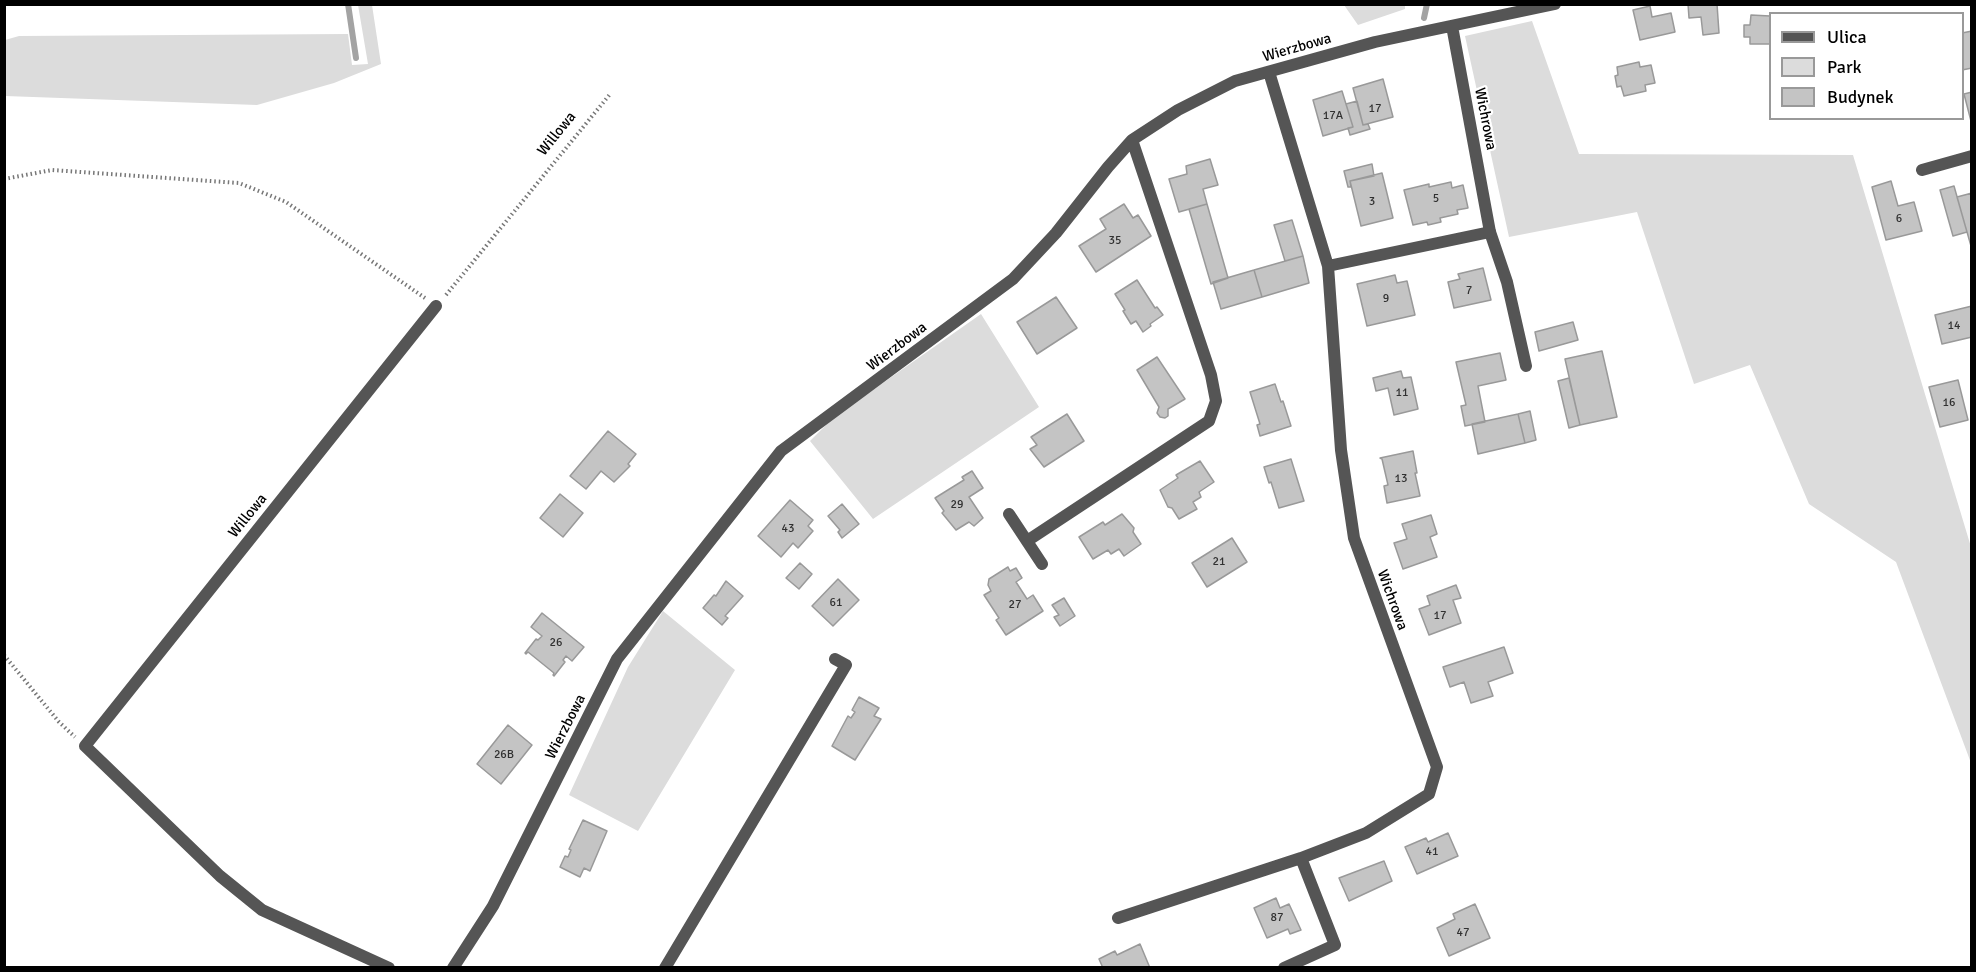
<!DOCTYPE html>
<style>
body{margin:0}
#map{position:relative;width:1976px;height:972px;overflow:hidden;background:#fff;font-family:Signika,sans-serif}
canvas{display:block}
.frame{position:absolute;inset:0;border:6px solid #000;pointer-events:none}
.legend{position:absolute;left:1769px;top:12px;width:195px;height:108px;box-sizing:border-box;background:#fff;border:2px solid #999;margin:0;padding:8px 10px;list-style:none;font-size:18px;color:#000}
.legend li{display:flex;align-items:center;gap:12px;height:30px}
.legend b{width:30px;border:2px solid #999}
</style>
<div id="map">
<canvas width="1976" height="972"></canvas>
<div class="frame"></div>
<ul class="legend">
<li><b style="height:8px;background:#555"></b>Ulica</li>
<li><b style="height:16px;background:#dcdcdc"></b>Park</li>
<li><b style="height:16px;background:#c4c4c4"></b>Budynek</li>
</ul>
</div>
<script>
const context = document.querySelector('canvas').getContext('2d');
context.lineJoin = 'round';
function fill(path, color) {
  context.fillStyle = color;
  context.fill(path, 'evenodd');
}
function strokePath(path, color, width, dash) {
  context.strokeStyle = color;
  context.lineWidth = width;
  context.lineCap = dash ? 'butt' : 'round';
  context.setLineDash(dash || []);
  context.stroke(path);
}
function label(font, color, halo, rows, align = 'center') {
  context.font = font + ' Signika,sans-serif';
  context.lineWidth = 4.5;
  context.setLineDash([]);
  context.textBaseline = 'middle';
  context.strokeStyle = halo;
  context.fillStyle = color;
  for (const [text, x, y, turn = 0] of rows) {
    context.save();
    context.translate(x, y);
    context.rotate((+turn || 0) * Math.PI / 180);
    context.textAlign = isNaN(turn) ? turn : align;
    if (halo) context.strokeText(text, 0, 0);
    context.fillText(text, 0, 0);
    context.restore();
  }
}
const green = new Path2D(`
 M358,5H372L381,64L334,83L257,105L5,96V40L19,36L348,34L352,65L368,64Z
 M1344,5H1405V9L1358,25Z
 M1532,21L1579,154L1853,155L1971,547V763L1896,562L1809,504L1750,365L1694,384L1637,212L1509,237L1465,36Z
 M981,314L1039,407L873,519L810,441L833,418Z
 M663,611L735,670L638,831L569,795L628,667Z`);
const stream = new Path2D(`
 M348,4L356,58
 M1424,18L1427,4`);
const building = new Path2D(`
 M1688,4H1717L1719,33L1703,35L1701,17L1689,18Z
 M1650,6L1652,17L1671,13L1675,32L1640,40L1633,10Z
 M1751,15L1770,16V44H1750V37H1744V25H1750Z
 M1972,31V68L1962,70V33Z
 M1639,62L1640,67L1651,65L1655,83L1645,85L1646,91L1624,96L1621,86L1617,87L1615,76L1618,75L1617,67Z
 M1383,79L1393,117L1363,125L1353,88Z
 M1342,91L1353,127L1323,136L1313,100Z
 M1972,92V125L1964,94Z
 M1357,101L1363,125L1368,124L1370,129L1350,135L1348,128L1353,127L1346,104Z
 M1210,159L1218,185L1203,189L1207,204L1179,212L1169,179L1187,174L1186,166Z
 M1372,164L1374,176L1350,181L1351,187H1348L1344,171Z
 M1382,173L1393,218L1361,226L1350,181Z
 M1891,181L1898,206L1914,202L1922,231L1886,240L1872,187Z
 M1451,182L1452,188L1463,185L1468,208L1457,210L1458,214L1440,218L1441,222L1428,225L1427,222L1413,225L1404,190L1429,184V187Z
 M1954,186L1967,232L1953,236L1940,190Z
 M1972,193V246H1971L1957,197Z
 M1124,204L1133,218L1138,215L1151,236L1096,272L1079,246L1106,229L1100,219Z
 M1207,204L1228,278L1211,284L1189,209Z
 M1292,220L1303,256L1285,261L1274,225Z
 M1303,256L1309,283L1262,297L1254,270Z
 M1483,268L1491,300L1454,308L1448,282L1460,279L1458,274Z
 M1254,270L1262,297L1221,309L1213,282Z
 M1395,275L1397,283L1407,281L1415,315L1367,326L1357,284Z
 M1137,280L1155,308L1157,307L1163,315L1150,324L1151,326L1143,332L1136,321L1131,324L1123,311L1125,310L1115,294Z
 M1056,297L1077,328L1037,354L1017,322Z
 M1972,306V337L1942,344L1935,315Z
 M1573,322L1578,340L1539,351L1535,332Z
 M1602,351L1617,417L1580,425L1565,359Z
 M1500,353L1506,380L1478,386L1485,422L1465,426L1461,406L1466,405L1456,362Z
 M1157,357L1185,399L1168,409V416L1165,418L1160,417L1157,413L1159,407L1137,370Z
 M1401,371L1403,378L1411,377L1418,409L1394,415L1388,388L1376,391L1373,378Z
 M1569,378L1580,425L1569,428L1558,381Z
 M1958,380L1968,420L1940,427L1929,387Z
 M1275,384L1281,402L1283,401L1291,426L1260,436L1257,425L1260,424L1250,392Z
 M1530,411L1536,440L1525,443L1518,414Z
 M1067,414L1084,441L1044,467L1030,449L1037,445L1031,437Z
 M1518,414L1525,443L1478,454L1472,424Z
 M608,431L636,454L628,464L630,466L614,482L601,471L586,489L570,476Z
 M1413,451L1417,473H1415L1420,496L1387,503L1384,486L1388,485L1382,459L1380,458Z
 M1291,459L1304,501L1279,508L1271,482L1269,483L1264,467Z
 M1200,461L1214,482L1199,492L1201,497L1193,502L1197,509L1179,519L1172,508L1168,507L1160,490L1178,478L1176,475Z
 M972,471L983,488L969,497L983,518L974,526L969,522L956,530L942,513L944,511L935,498L964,480L962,477Z
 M560,494L583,513L563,537L540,518Z
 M790,500L813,520L808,526L813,531L798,548L793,543L781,557L758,536Z
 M842,504L859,524L842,538L838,532L840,530L828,516Z
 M1122,514L1134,528L1133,532L1141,544L1124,556L1119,549L1111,554L1108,550L1093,559L1079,537L1103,522L1105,525Z
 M1431,515L1437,534L1430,537L1437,557L1403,569L1394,543L1407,539L1402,524Z
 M1232,538L1247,562L1207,587L1192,563Z
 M800,563L812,574L799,589L786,578Z
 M1008,567L1010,571L1016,568L1022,578L1016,582L1027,599L1033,595L1043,611L1006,635L996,620L999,618L984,595L991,591L988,585L989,579Z
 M838,579L859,600L833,626L812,606Z
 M726,581L743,596L725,616L728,618L722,625L703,608L714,595L716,596Z
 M1456,585L1461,598L1453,600L1461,623L1429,635L1419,609L1430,605L1427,596Z
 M1064,598L1075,616L1060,626L1054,617L1059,615L1052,605Z
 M542,613L584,647L572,661L566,656L563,660L565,662L554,676L553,675L554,673L528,652L526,654L525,653L536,639L538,640L542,636L531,627Z
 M1504,647L1513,673L1488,682L1493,696L1471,703L1464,682L1450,687L1443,667Z
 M859,697L879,708L874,716L881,719L855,760L832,746L848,716L851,718L855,712L852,710Z
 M508,725L532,745L501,784L477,764Z
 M583,820L607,831L590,871L584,868L580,877L560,867L565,856L568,857L571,850L569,849Z
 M1448,833L1458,856L1417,874L1405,847L1426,838L1428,842Z
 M1384,861L1392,881L1349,901L1339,878Z
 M1276,898L1280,908L1289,904L1301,930L1290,934L1288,929L1267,938L1254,908Z
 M1475,904L1490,938L1449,956L1437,928L1455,919L1453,914Z
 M1140,944L1150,968H1103L1099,959L1115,951L1117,955Z`);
const path = new Path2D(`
 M4,179L52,170L239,183L286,202L425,298
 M446,295L611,93
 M4,655L59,722L75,737`);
const lane = new Path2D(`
 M1922,170L1972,156
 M1490,232L1507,282L1526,366
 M665,968L846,665L835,659`);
const street = new Path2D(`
 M1269,72L1328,266L1341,450L1354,538L1437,767L1429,794L1366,833L1301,858L1335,945L1284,968
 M1328,266L1490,232L1452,26
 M1009,514L1042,564
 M1027,541L1209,421L1216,401L1211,375L1132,140
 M1118,918L1301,858
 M389,968L262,910L220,876L85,746L436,306
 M453,968L493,906L617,659L781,451L1013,279L1056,233L1108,167L1132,140L1178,110L1235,81L1375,42L1555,4`);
const numberNames = [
 ["17",1375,109],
 ["17A",1333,116],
 ["5",1436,199],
 ["3",1372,202],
 ["6",1899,219],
 ["35",1115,241],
 ["7",1469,291],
 ["9",1386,299],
 ["14",1954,326],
 ["11",1402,393],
 ["16",1949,403],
 ["13",1401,479],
 ["29",957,505],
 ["43",788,529],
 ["21",1219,562],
 ["61",836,603],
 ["27",1015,605],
 ["17",1440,616],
 ["26",556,643],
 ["26B",504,755],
 ["41",1432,852],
 ["87",1277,918],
 ["47",1463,933]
];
const streetNames = [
 ["Wierzbowa",1297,48,-16],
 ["Wichrowa",1485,119,79],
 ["Willowa",557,134,-51],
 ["Wierzbowa",897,347,-37],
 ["Willowa",248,516,-51],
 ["Wichrowa",1392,600,70],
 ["Wierzbowa",566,727,-63]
];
fill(green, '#dcdcdc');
strokePath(stream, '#a3a3a3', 6);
fill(building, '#c4c4c4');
strokePath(building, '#999', 1.5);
strokePath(path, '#777', 4, [1.5, 3]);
strokePath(lane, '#555', 12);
strokePath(street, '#555', 12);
label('12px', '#313131', null, numberNames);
label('15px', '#000', '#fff', streetNames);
</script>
